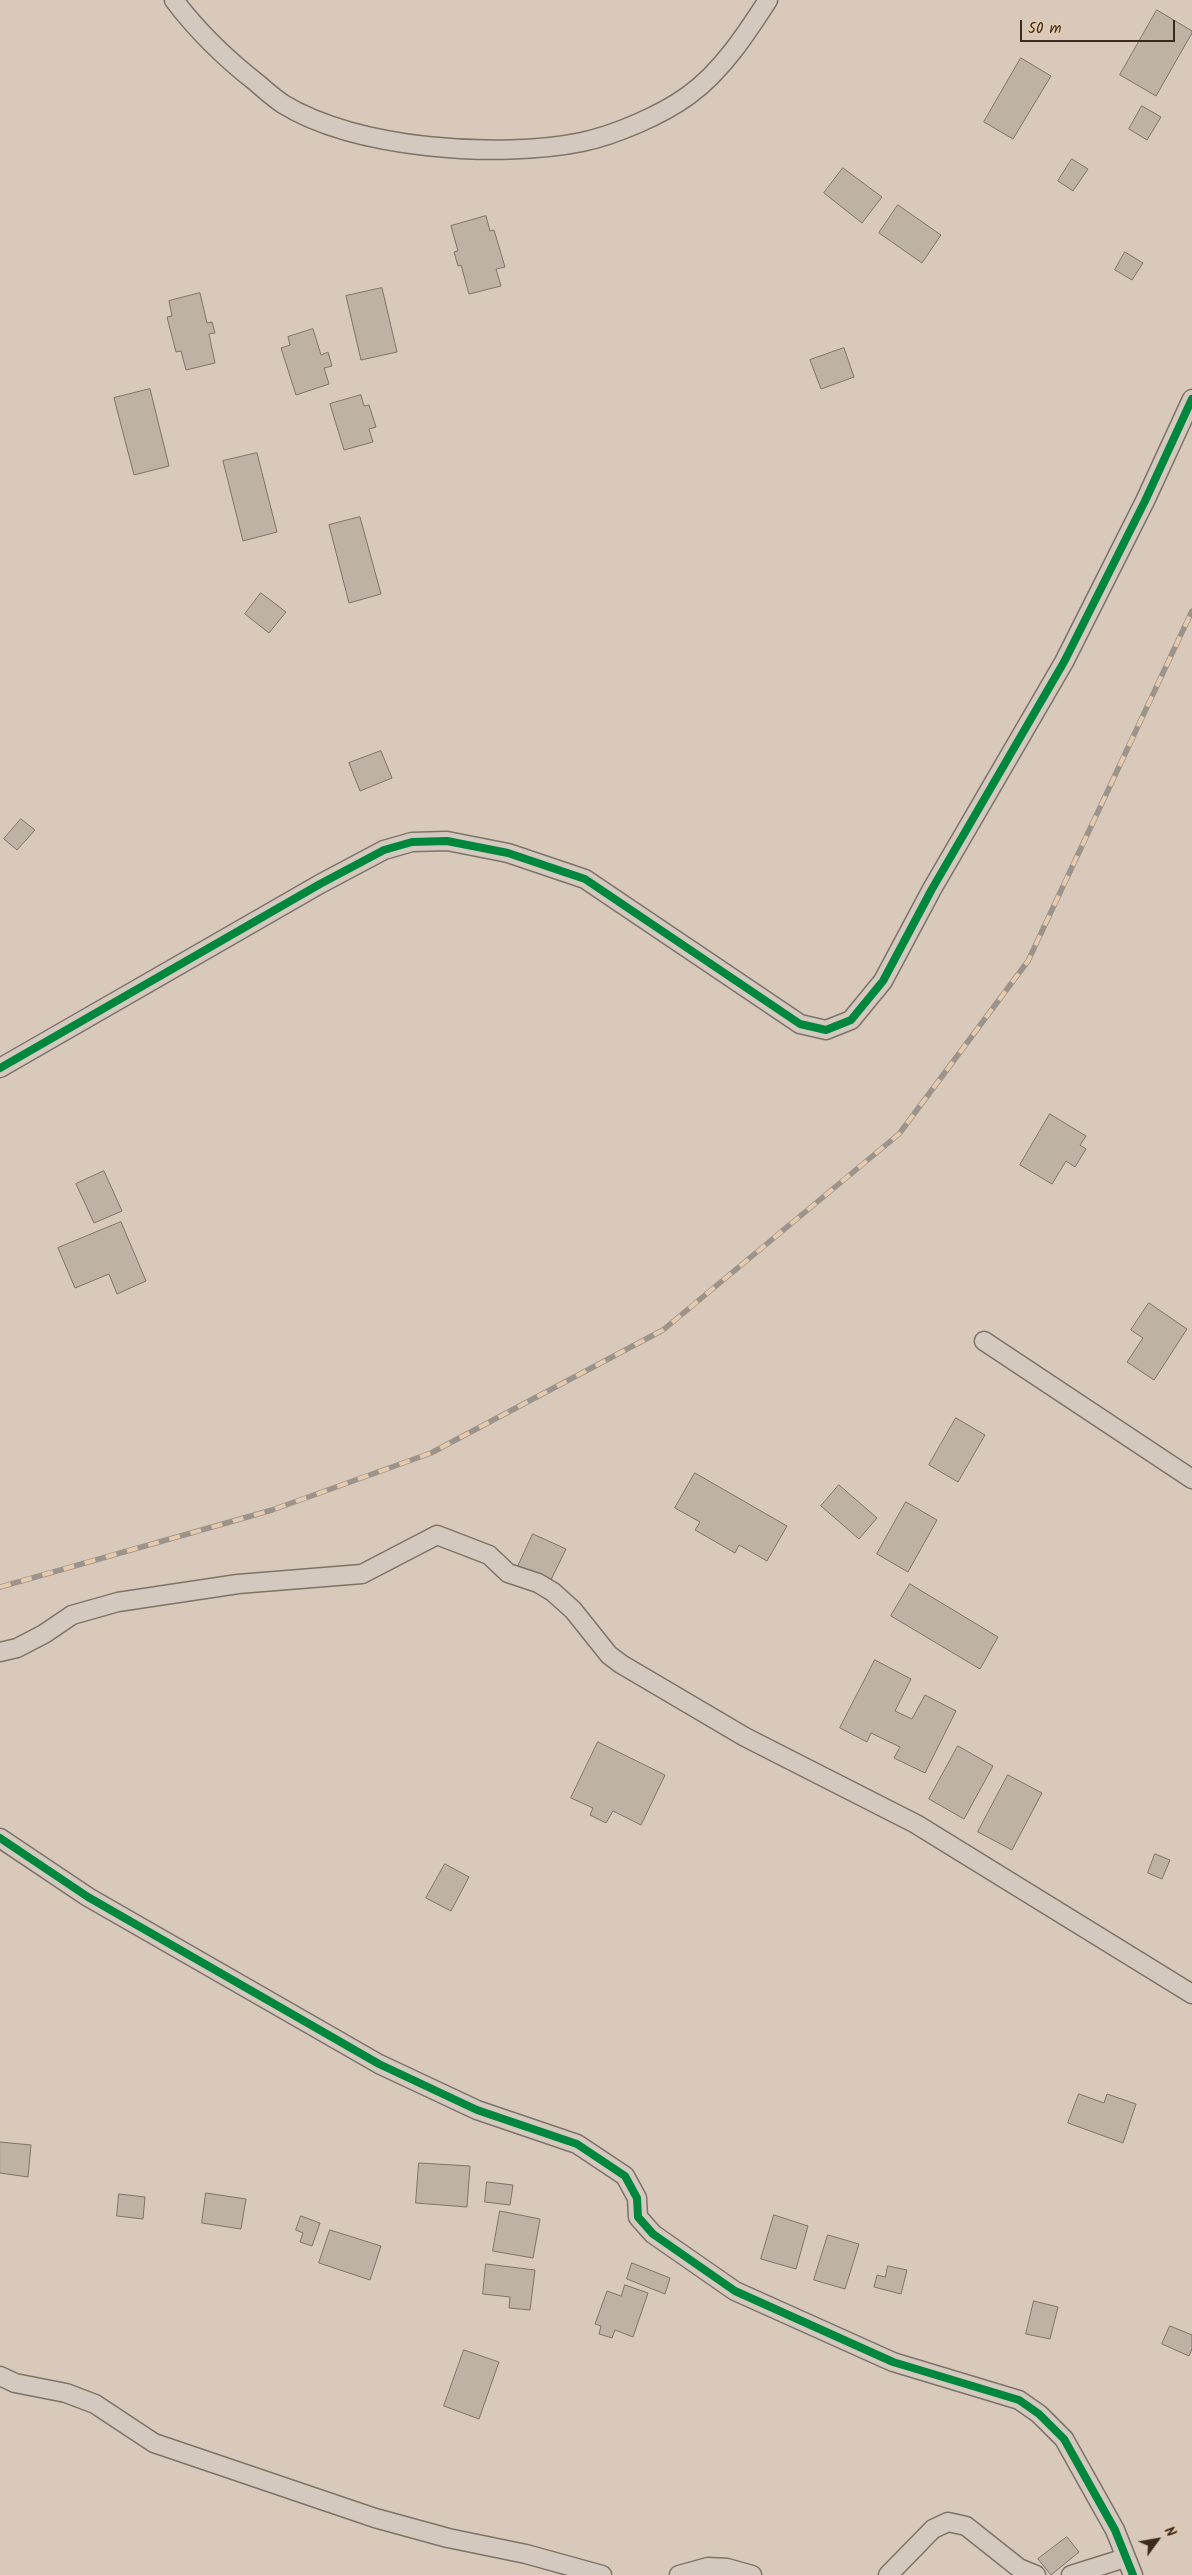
<!DOCTYPE html>
<style>
body{margin:0}
#map{position:relative;width:1192px;height:2575px;overflow:hidden;background:#d8c9ba;font-family:Kalam,sans-serif}
canvas{display:block}
.north{position:absolute;left:1132px;top:2515px;width:50px;height:50px;-webkit-text-stroke:4px #e5caad;paint-order:stroke;rotate:58deg;font-size:14px;font-weight:700;line-height:20px;text-align:center;color:#3b2a1e}
.north::after{content:'';display:block;margin:auto;width:18px;height:22px;background:#3b2a1e;clip-path:polygon(50% 0,100% 100%,50% 72%,0 100%)}
.scale{position:absolute;left:1020px;top:20px;width:155px;height:22px;box-sizing:border-box;border:2px solid #3b2a1e;border-top:0;padding-left:6px;font-size:15px;line-height:18px;white-space:nowrap;color:#3b2a1e;-webkit-text-stroke:4px #e5caad;paint-order:stroke}
</style>
<div id="map">
<canvas width="1192" height="2575"></canvas>
<div class="north">N</div>
<div class="scale">50 m</div>
</div>
<script>
const context = document.querySelector('canvas').getContext('2d');
context.lineJoin = 'round';
function fill(path, color) {
  context.fillStyle = color;
  context.fill(path, 'evenodd');
}
function strokePath(path, color, width, dash) {
  context.strokeStyle = color;
  context.lineWidth = width;
  context.lineCap = dash ? 'butt' : 'round';
  context.setLineDash(dash || []);
  context.stroke(path);
}
const building = new Path2D(`
 M1157,10L1192,31V33L1156,96L1120,75Z
 M1021,58L1051,76L1013,139L984,122Z
 M1142,106L1161,117L1147,140L1129,129Z
 M1072,159L1088,169L1073,191L1058,181Z
 M843,168L882,197L862,223L824,193Z
 M898,205L941,235L922,263L879,233Z
 M486,216L490,231L494,230L505,267L496,269L501,286L469,294L461,265L458,266L454,252L458,251L451,226Z
 M1125,252L1143,263L1132,280L1115,270Z
 M382,288L397,352L361,360L346,296Z
 M200,293L207,323L212,322L215,333L209,334L215,363L186,370L181,351L176,352L167,317L172,316L169,301Z
 M313,329L321,355L328,352L332,366L324,368L329,384L296,395L281,348L290,345L288,337Z
 M844,348L854,377L821,389L810,360Z
 M150,389L169,466L134,475L114,398Z
 M361,395L364,406L369,405L376,427L369,429L373,442L344,450L330,404Z
 M257,453L277,532L243,541L223,461Z
 M360,517L381,594L349,603L329,525Z
 M261,593L286,612L269,633L245,614Z
 M381,751L392,778L360,791L349,763Z
 M21,819L35,830L17,850L4,839Z
 M1050,1114L1086,1136L1080,1145L1086,1149L1075,1167L1066,1161L1052,1184L1020,1165Z
 M104,1171L122,1211L94,1223L76,1184Z
 M121,1222L146,1281L117,1294L109,1274L75,1288L58,1248Z
 M1149,1303L1187,1329L1154,1380L1127,1362L1143,1338L1131,1330Z
 M956,1418L985,1435L958,1482L929,1465Z
 M695,1473L787,1526L767,1561L739,1545L735,1553L695,1530L700,1522L675,1508Z
 M839,1485L877,1518L859,1539L821,1506Z
 M906,1502L937,1520L908,1572L877,1554Z
 M533,1534L566,1549L546,1590L514,1575Z
 M910,1584L998,1637L980,1669L891,1616Z
 M875,1660L911,1679L895,1711L912,1719L925,1695L956,1711L925,1773L894,1758L900,1747L871,1733L867,1742L840,1728Z
 M598,1742L665,1775L641,1825L613,1811L606,1823L590,1815L593,1808L571,1798Z
 M958,1746L993,1766L964,1819L929,1799Z
 M1008,1775L1042,1793L1012,1850L978,1832Z
 M1155,1854L1170,1860L1162,1879L1148,1873Z
 M445,1864L469,1877L451,1911L426,1898Z
 M1079,2094L1104,2103L1107,2094L1136,2104L1123,2143L1068,2123Z
 M0,2142L31,2145L28,2177L0,2173Z
 M419,2163L470,2166L467,2207L416,2203Z
 M487,2182L513,2185L510,2205L485,2202Z
 M206,2193L246,2199L241,2229L202,2223Z
 M119,2194L145,2197L143,2219L117,2216Z
 M500,2211L540,2219L533,2258L493,2251Z
 M774,2215L808,2226L796,2269L761,2259Z
 M301,2216L320,2223L312,2246L300,2242L303,2233L296,2230Z
 M330,2230L381,2246L370,2280L319,2263Z
 M828,2235L859,2244L845,2289L814,2280Z
 M632,2263L670,2278L665,2294L627,2279Z
 M486,2264L535,2270L530,2310L509,2308L510,2297L483,2294Z
 M888,2266L907,2270L901,2294L874,2287L877,2275L885,2277Z
 M625,2285L648,2293L633,2337L615,2330L612,2338L599,2334L601,2326L595,2324L607,2291L621,2296Z
 M1034,2301L1058,2307L1050,2339L1026,2334Z
 M1170,2326L1192,2335V2349L1189,2356L1162,2344Z
 M464,2350L499,2362L479,2419L444,2406Z
 M1067,2537L1079,2552L1051,2575L1038,2559Z`);
const minor = new Path2D(`
 M174,0C198,32 225,58 257,83C265,90 274,98 283,104C356,149 499,159 582,142C615,135 662,115 689,95C722,71 746,34 768,0
 M0,1068L320,884L384,850L412,842L447,841L508,853L585,879L800,1024L826,1030L851,1020L883,981L932,889L1064,662L1145,501L1192,399
 M984,1341L1192,1479
 M0,1652L17,1648L44,1634L72,1615L118,1602L238,1584L362,1574L437,1535L489,1555L508,1573L538,1583L553,1592L573,1610L609,1655L621,1664L745,1737L916,1824L1192,1994
 M0,1838L88,1897L379,2064L477,2110L577,2144L625,2176L637,2198L638,2217L653,2234L735,2291L893,2362L1019,2400L1039,2414L1064,2439L1115,2530L1133,2575
 M0,2376L15,2383L66,2393L95,2404L154,2443L375,2518L448,2538L526,2554L602,2575
 M679,2575L708,2567L727,2568L752,2575
 M888,2575L933,2529L948,2522L966,2526L1019,2568L1036,2575
 M1071,2575L1125,2558`);
const rail = new Path2D(`
 M0,1587L272,1510L431,1453L663,1330L899,1134L1028,961L1192,611`);
const cycleway = new Path2D(`
 M0,1068L320,884L384,850L412,842L447,841L508,853L585,879L800,1024L826,1030L851,1020L883,981L932,889L1064,662L1145,501L1192,399
 M0,1838L88,1897L379,2064L477,2110L577,2144L625,2176L637,2198L638,2217L653,2234L735,2291L893,2362L1019,2400L1039,2414L1064,2439L1115,2530L1133,2575`);
fill(building, '#beb2a4');
strokePath(building, '#7d7369', 1);
strokePath(minor, '#7d7369', 21);
strokePath(minor, '#d4c9be', 18);
strokePath(rail, '#9c938b', 5.5);
strokePath(rail, '#e5caad', 4, [11]);
strokePath(cycleway, '#00873e', 8);
</script>
